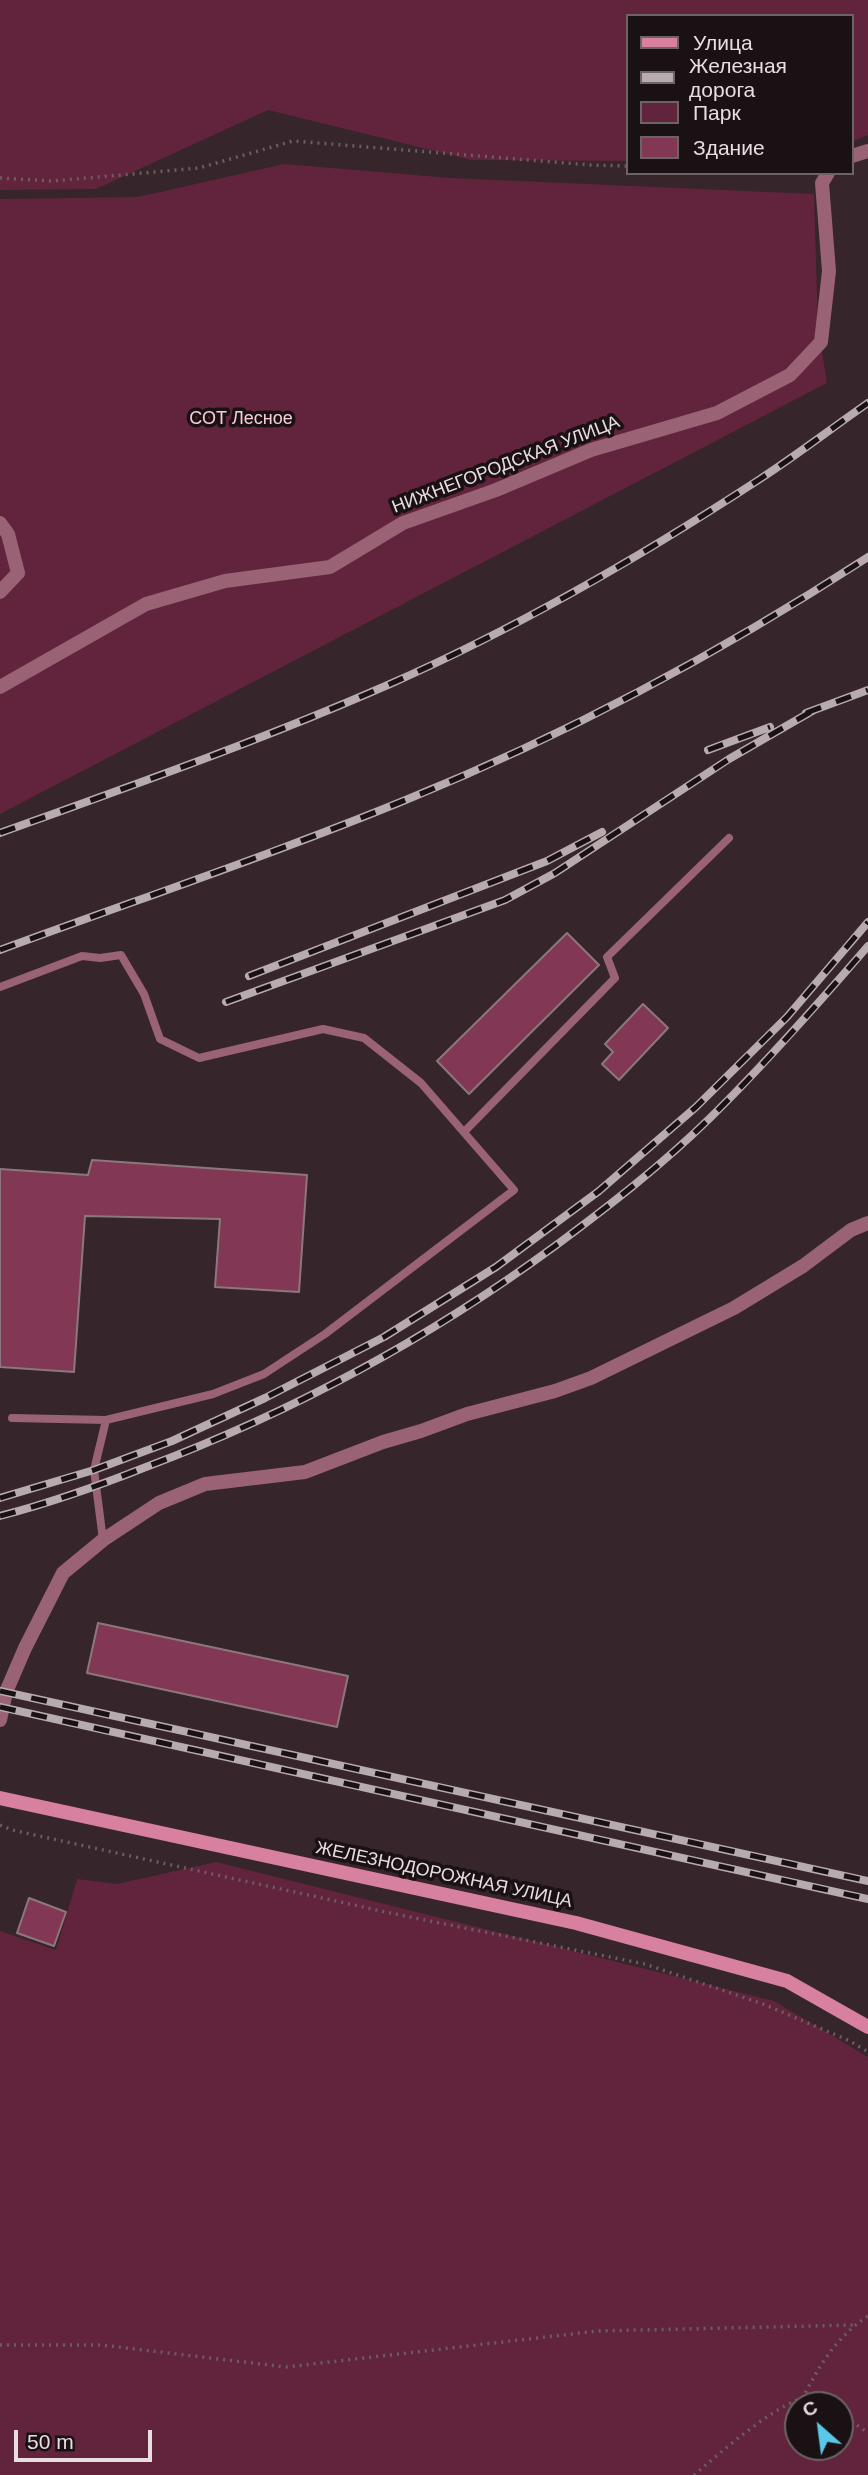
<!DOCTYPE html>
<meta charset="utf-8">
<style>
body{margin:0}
#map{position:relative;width:868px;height:2475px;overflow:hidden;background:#36252b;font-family:Arial,sans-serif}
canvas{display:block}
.legend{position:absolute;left:626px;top:14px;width:228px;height:161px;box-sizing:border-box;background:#191113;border:2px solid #6c6365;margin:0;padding:9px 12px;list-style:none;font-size:21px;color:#e8dde0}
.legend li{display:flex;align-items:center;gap:14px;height:35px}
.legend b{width:35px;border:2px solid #6c6365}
.north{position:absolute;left:784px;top:2391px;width:70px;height:70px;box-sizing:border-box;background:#191113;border:2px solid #6c6365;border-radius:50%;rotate:332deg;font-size:19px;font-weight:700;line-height:28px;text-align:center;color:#e8dde0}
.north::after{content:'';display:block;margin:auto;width:24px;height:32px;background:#5bc7e7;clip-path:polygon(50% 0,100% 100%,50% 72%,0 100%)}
.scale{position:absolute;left:14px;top:2430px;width:138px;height:32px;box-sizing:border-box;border:4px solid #e8dde0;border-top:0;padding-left:9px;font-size:21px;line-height:24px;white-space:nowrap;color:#e8dde0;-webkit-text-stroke:5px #191113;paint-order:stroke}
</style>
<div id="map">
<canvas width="868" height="2475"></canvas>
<ul class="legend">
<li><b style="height:9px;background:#d8809f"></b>Улица</li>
<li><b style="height:9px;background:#b7abae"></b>Железная дорога</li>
<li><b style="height:19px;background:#62233c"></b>Парк</li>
<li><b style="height:19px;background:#823754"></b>Здание</li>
</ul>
<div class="north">С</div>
<div class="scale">50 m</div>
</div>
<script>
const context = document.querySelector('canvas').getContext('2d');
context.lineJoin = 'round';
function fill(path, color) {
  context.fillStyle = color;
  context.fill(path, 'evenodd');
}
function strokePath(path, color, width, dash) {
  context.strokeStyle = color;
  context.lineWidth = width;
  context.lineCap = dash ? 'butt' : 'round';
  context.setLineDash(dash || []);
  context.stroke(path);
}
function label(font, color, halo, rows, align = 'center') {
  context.font = font + ' Arial,sans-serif';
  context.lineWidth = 7;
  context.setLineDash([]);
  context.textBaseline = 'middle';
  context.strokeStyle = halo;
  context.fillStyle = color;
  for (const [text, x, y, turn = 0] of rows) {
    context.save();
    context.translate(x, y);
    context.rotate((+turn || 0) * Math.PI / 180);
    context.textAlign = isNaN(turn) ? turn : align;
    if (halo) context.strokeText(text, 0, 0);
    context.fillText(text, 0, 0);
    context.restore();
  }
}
const green = new Path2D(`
 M0,0H868V135L852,142V16H628V161L472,160L268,110L96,189L0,190Z
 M284,164L451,178L814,194L818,327L827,383L0,814V199L138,197Z
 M216,1862L774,2001L868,2057V2475H0V1931L56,1950L77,1879L117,1884ZM798,2405H840V2447H798Z`);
const building = new Path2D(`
 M567,933L599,965L469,1094L437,1061Z
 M643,1004L668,1028L619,1080L602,1064L613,1052L605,1044Z
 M92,1160L307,1175L299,1292L215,1287L220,1219L85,1216L74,1372L0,1367V1169L88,1175Z
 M98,1623L348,1676L337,1727L87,1673Z
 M29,1898L66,1912L54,1946L17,1933Z`);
const path = new Path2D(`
 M0,178L53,181L199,168L293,141L591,165L628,166
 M0,1825L12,1830L395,1914L645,1964L763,2004L850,2041L868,2052
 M0,2345H101L286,2367L598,2331L854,2325
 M802,2399C820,2365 835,2338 868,2316
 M840,2413L868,2433
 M694,2475C717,2456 786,2393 815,2397C819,2398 825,2402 829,2405`);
const lane = new Path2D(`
 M0,987L82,956L100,958L121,955L144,994L160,1039L199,1058L323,1029L364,1038L421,1083L514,1190L325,1334L264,1374L213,1394L106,1420L12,1418
 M464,1132L615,978L607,957L729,838
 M103,1540L94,1470L106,1420`);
const street = new Path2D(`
 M852,156L868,151
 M0,523L8,534L18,573L0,592
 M0,687L146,604L225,581L330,567L403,523L496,490L591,450L717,413L790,375L821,342L829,271L822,183L828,173
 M0,1720L6,1692L25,1648L63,1573L103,1540L159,1503L205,1484L305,1472L383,1442L421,1431L467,1414L555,1391L591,1378L734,1308L803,1266L851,1230L868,1223`);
const secondary = new Path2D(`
 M0,1798L576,1923L787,1981L868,2027`);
const rail = new Path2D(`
 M806,713L868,690
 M708,750L770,727
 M0,833C131,786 262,740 390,684C519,627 642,556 760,479C797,455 832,428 868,403
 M0,950C136,900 274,854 408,799C568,734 723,651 868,557
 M249,976L547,861L602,832
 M226,1002L505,900L555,873L729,759L814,710
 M0,1498L94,1470L172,1441L265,1398L384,1337L496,1267L599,1191L696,1107L787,1017L868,922
 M0,1516C50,1503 98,1486 146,1467C293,1412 428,1339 555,1246C609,1206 662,1165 710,1118C766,1063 817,1005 868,946
 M0,1691L868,1881
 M0,1707L868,1899`);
const parkNames = [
 ["СОТ Лесное",241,419]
];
const streetNames = [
 ["НИЖНЕГОРОДСКАЯ УЛИЦА",506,465,-21],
 ["ЖЕЛЕЗНОДОРОЖНАЯ УЛИЦА",444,1875,12]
];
fill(green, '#62233c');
fill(building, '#823754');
strokePath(building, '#8c777d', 2);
strokePath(path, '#6c5d62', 3.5, [2, 5]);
strokePath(lane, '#996275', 8);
strokePath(street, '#996275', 14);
strokePath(secondary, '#d8809f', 14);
strokePath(rail, '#b7abae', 8);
strokePath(rail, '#191113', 5, [16]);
label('18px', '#f9cbd9', '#191113', parkNames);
label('18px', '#e8dde0', '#191113', streetNames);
</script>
